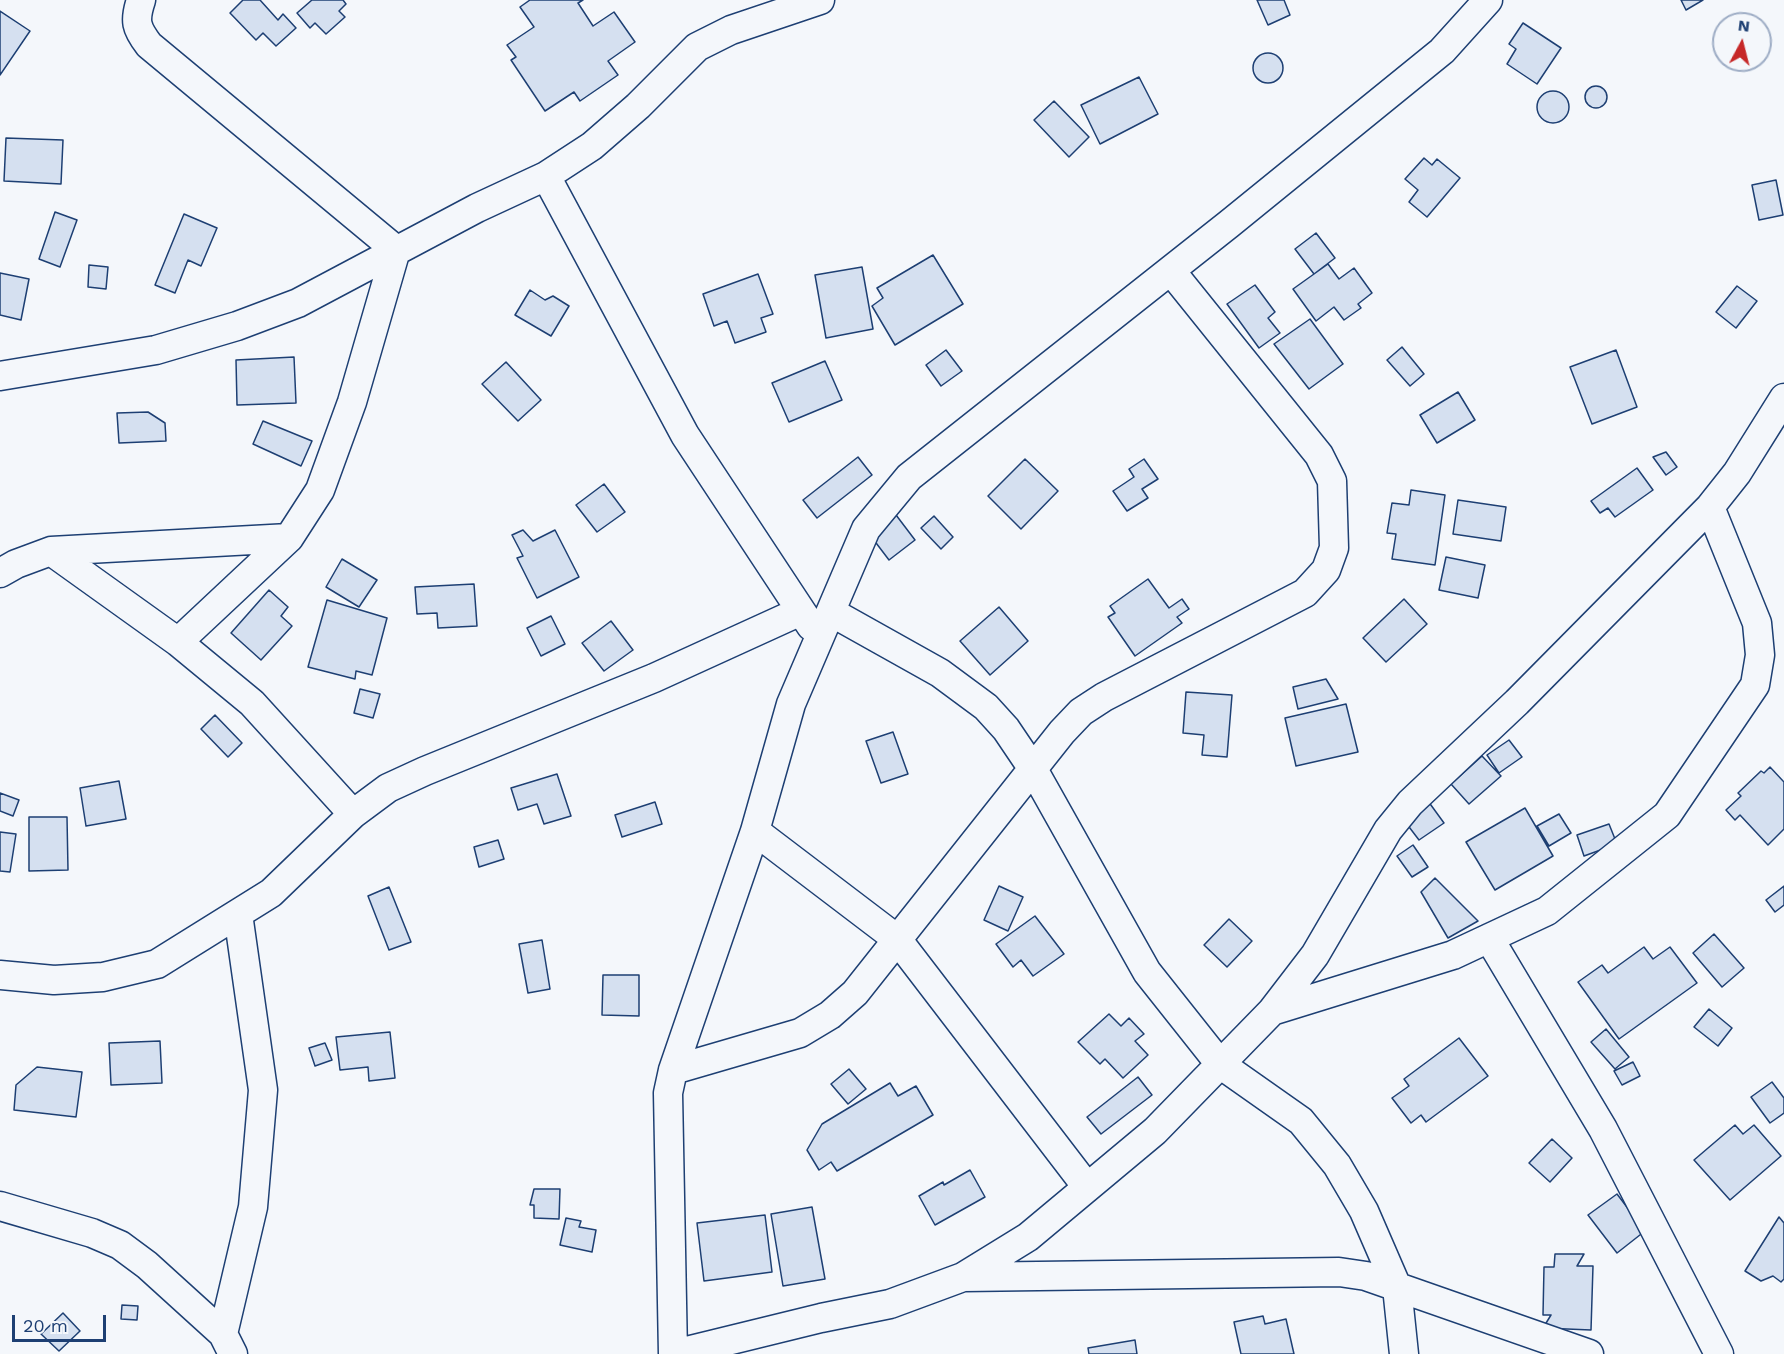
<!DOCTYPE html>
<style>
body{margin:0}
#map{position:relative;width:1784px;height:1354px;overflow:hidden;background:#f4f7fb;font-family:"Work Sans",sans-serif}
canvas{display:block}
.north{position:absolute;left:1712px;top:12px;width:60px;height:60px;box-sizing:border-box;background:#f4f7fb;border:2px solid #9eadc5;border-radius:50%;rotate:7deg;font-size:16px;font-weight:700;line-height:24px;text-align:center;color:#1d3f73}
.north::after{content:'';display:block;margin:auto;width:21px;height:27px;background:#c62828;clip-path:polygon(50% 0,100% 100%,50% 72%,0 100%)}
.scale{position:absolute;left:12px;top:1315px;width:94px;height:27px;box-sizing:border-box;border:3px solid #1d3f73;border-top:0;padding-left:8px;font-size:18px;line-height:21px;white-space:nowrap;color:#1d3f73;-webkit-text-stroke:4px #f4f7fb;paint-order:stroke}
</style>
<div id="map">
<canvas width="1784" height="1354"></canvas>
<div class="north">N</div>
<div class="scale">20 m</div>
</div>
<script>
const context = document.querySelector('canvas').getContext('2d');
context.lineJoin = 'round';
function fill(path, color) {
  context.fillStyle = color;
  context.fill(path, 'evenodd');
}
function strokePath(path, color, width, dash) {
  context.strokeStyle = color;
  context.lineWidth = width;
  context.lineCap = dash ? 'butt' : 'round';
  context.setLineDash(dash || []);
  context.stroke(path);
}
const building = new Path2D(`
 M243,0H260L278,20L283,14L296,28L276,46L263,33L256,40L230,13Z
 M312,0H343L346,4L339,11L345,17L326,34L315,23L310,28L297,13Z
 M530,0H583L578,3L593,26L614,12L635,42L608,61L618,75L580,101L574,92L545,111L511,60L516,57L507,45L534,27L520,7Z
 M1257,0H1284L1290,15L1268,25Z
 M1681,0H1703L1686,10Z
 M0,11L30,31L0,75Z
 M1523,23L1561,48L1537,84L1507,64L1516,49L1509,44Z
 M1253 68a15 15 0 1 1 30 0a15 15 0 1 1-30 0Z
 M1139,77L1158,114L1100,144L1081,105Z
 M1585 97a11 11 0 1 1 22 0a11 11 0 1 1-22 0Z
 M1537 107a16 16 0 1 1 32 0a16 16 0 1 1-32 0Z
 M1054,101L1089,137L1069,157L1034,120Z
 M6,138L63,140L61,184L4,181Z
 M1424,158L1432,165L1437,159L1460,178L1427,217L1409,202L1418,190L1405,179Z
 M1776,180L1783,215L1759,220L1752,185Z
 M55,212L77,220L60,267L39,259Z
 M184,214L217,228L201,266L188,260L175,293L155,285Z
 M1316,233L1335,258L1314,274L1295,249Z
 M933,255L963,304L895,345L872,306L883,298L877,288Z
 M1328,264L1339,279L1354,268L1372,293L1358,304L1361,308L1344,320L1334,307L1316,321L1293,289Z
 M89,265L108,267L106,289L88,287Z
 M862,267L873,329L826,338L815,275Z
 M0,273L29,279L21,320L0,315Z
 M758,274L773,314L761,318L766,332L735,343L727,321L714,326L703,294Z
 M1255,285L1275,312L1268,318L1280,333L1259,348L1227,304Z
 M1737,286L1757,301L1736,328L1716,312Z
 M530,290L545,300L553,296L569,306L551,336L515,315Z
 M1310,319L1343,364L1309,389L1274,344Z
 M1402,347L1424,374L1410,386L1387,360Z
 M946,350L962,371L941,386L926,365Z
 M1616,350L1637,407L1592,424L1570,367Z
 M294,357L296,403L237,405L236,360Z
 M825,361L842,400L789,422L772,383Z
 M506,362L541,400L518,421L482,384Z
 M1458,392L1475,420L1437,443L1420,415Z
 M148,412L165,423L166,441L119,443L117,413Z
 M263,421L312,441L301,466L253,444Z
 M1666,452L1677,467L1666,475L1653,457Z
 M858,457L872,475L817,518L803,500Z
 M1025,459L1058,491L1021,529L988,496Z
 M1144,459L1158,479L1142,489L1148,498L1127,511L1113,491L1134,477L1129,469Z
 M1637,468L1653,490L1615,517L1608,508L1600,513L1591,501Z
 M604,484L625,512L597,532L576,505Z
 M1411,490L1445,495L1435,565L1392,559L1396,534L1387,533L1392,503L1409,505Z
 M1458,500L1506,507L1501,541L1453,534Z
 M893,511L915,540L889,560L867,531Z
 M934,516L953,537L941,549L921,528Z
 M523,530L533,541L555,530L579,577L537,598L517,558L523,556L512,535Z
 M1446,557L1485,565L1478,598L1439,590Z
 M342,559L377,580L359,607L326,587Z
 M1148,579L1169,608L1182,599L1189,609L1177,617L1182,623L1135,656L1108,617L1115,613L1110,606Z
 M474,584L477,626L438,628L437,613L417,614L415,587Z
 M269,590L288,607L281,616L292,626L261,660L231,633Z
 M1404,599L1427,624L1386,662L1363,638Z
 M327,600L387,618L372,675L356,671L355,679L308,667Z
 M999,607L1028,641L990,675L960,641Z
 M551,616L565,644L541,656L527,628Z
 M611,621L633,650L604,671L582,643Z
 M1326,679L1338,699L1298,709L1293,687Z
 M360,689L380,694L373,718L354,713Z
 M1186,692L1232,695L1227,757L1202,755L1204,735L1183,733Z
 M1346,704L1358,752L1296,766L1285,718Z
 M215,715L242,743L228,757L201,729Z
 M893,732L908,774L881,783L866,741Z
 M1509,740L1522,757L1499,773L1487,755Z
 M1482,756L1501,776L1469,804L1451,784Z
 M1770,767L1784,782V829L1768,845L1740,815L1735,820L1726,810L1741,796L1738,793L1761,771L1764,773Z
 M557,774L571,816L544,824L537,804L518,810L511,788Z
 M119,781L126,819L86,826L80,788Z
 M0,793L19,800L13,816L0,811Z
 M1428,801L1444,823L1419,840L1403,819Z
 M655,802L662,824L622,837L615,815Z
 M1525,808L1553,856L1495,890L1466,842Z
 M1559,814L1571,833L1549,846L1537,826Z
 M29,817H67L68,870L29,871Z
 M1609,824L1617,844L1584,856L1577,835Z
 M0,832L16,834L10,872L0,871Z
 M498,840L504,859L479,867L474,847Z
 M1413,845L1428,867L1412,877L1397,856Z
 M1435,878L1478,921L1448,938L1421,892Z
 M999,886L1023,897L1008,931L984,920Z
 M1784,886V905L1775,912L1766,900Z
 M389,887L411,942L389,950L368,896Z
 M1035,916L1064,954L1033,976L1021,960L1013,967L996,944Z
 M1229,919L1252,941L1227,967L1204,945Z
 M1714,934L1744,968L1722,987L1693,953Z
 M542,940L550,989L528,993L519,944Z
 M1644,947L1653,959L1670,947L1697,983L1619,1039L1578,982L1602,965L1608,973Z
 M603,975H639V1016L602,1015Z
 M1709,1009L1732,1028L1718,1046L1694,1027Z
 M1109,1014L1121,1026L1129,1018L1144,1034L1135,1041L1148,1055L1123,1078L1105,1059L1100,1064L1078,1042Z
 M1606,1029L1629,1057L1615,1069L1591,1042Z
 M390,1032L395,1078L369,1081L368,1067L340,1070L336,1037Z
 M1459,1038L1488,1076L1426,1122L1421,1115L1411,1123L1392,1098L1409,1086L1404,1079Z
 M160,1041L162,1083L111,1085L109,1043Z
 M325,1043L332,1060L315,1066L309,1048Z
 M1633,1062L1640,1076L1622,1085L1614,1071Z
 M37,1067L82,1072L76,1117L14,1110L16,1085Z
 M849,1069L866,1089L848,1104L831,1084Z
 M1138,1077L1152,1095L1101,1134L1087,1117Z
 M1772,1082L1784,1098V1113L1770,1123L1751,1097Z
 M890,1083L898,1096L916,1086L933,1115L837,1171L831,1162L819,1170L807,1150L822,1124Z
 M1735,1125L1743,1134L1754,1125L1781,1156L1730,1200L1694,1160Z
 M1552,1139L1572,1158L1550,1182L1529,1163Z
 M970,1170L985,1197L935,1225L919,1196L943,1182L944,1185Z
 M534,1189H560L559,1219L534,1218V1205H530Z
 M1617,1194L1645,1231L1617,1253L1588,1215Z
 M812,1207L825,1279L783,1286L771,1214Z
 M765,1215L772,1272L704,1281L697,1223Z
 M1779,1217L1784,1223V1279L1781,1282L1773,1276L1761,1281L1745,1271Z
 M566,1218L581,1221L579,1227L596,1230L592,1252L560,1245Z
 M1555,1254H1584L1577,1266H1593L1591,1330L1543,1328L1551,1315H1543L1544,1267H1554Z
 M122,1305L138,1306L137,1320L121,1319Z
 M63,1313L80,1331L59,1351L41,1334Z
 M1263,1316L1265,1324L1286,1319L1294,1354H1241L1234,1322Z
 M1135,1340L1137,1354H1089L1088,1348Z`);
const street = new Path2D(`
 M141,0C134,21 136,28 149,45L396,250
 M546,176L685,435L811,626
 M0,376L156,350L237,326L298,303L477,208L546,176L592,146L638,106L697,47L731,30L820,0
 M51,551L178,642L252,703L353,814
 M0,573L16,564L51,551L289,538L320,490L352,402L396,250
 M831,612L940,673L986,707L1006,729L1033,769L1147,972L1220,1064L1301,1121L1337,1165L1364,1211L1397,1287L1404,1354
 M178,642L289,538
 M755,831L897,939L1087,1187
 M1489,938L1603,1129L1719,1354
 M0,975L54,980L103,977L157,964L271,893L353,814L388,788L425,771L654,678L801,611
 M1272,1011L1453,955L1547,911L1667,815L1755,685L1760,655L1757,623L1710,507
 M673,1070L800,1033L830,1015L855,993L1062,732L1081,712L1104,697L1305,593L1326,570L1334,548L1332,481L1319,455L1171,271
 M0,1206L92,1233L120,1245L147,1265L223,1334L233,1354
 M963,1277L1339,1272L1366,1276L1589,1354
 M223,1334L253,1207L263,1090L238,914
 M673,1354L668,1093L673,1070L755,831L791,704L866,529L909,477L1229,224L1442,51L1488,0
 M674,1354L821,1318L890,1304L963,1277L1028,1237L1155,1131L1272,1011L1315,955L1388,830L1410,803L1517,702L1710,507L1737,473L1784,398`);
fill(building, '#d5e0f0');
strokePath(building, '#1d3f73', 1.5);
strokePath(street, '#1d3f73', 31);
strokePath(street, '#f4f7fb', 28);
</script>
